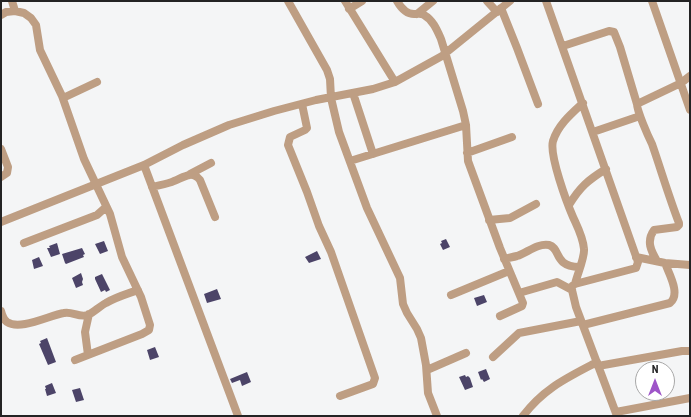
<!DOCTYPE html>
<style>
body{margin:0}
#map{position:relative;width:691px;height:417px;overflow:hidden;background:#f4f5f6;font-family:"Roboto Condensed",sans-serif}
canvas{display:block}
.frame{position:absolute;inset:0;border:2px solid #232324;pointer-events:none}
.north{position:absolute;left:635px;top:361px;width:40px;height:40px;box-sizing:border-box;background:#fff;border:1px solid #a7a7a7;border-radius:50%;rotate:0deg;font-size:11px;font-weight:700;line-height:16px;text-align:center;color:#232324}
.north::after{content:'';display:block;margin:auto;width:14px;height:18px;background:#9e55c8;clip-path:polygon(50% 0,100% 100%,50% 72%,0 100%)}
</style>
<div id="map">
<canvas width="691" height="417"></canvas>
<div class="frame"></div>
<div class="north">N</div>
</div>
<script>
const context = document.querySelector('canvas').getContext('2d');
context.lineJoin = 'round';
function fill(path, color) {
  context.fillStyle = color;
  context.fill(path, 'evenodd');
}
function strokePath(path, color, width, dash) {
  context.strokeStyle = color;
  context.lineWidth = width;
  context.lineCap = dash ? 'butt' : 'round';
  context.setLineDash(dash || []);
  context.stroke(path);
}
const building = new Path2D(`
 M446,239L450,247L443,250L440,244L442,243L441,241Z
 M104,241L108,251L100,254L95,244Z
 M57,243L60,254L51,257L47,248H50L49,246Z
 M82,248L85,254L83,255L84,257L66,264L65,263L62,254Z
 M317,251L321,259L309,263L305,257Z
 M39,257L43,266L34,269L32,260Z
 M81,273L83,279L82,282L83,285L76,288L72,278Z
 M102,274L110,290L106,292L105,290L101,292L95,279V277Z
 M217,289L221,299L207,303L204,294Z
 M484,295L487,302L477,306L474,298Z
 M47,338L56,362L48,365L39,344L41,343L40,341Z
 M155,347L159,357L150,360L147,350Z
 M486,369L490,379L484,382L482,379L481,380L478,372Z
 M247,372L251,382L242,386L240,380L232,383L230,379Z
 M465,375L466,377L468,376L470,378L473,387L465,390L459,377Z
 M52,383L56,393L47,396L45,389H46L45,386Z
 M80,388L84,400L76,402L72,390Z`);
const minor = new Path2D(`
 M12,1L15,11
 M288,1L327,70L330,79L331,98L339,132L367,208L400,278L403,304L407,313L417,329L421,338L426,365L428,393L437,416
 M345,1L395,82
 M397,1C401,8 406,14 414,14C418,14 421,13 424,15C433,20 437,30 441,39L463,111L466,125L468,161L500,248L523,303L522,306L500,316
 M487,1L497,12
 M546,1L638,262L636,268L575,284L572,286V290L576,307L617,416
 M652,1L690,110
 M501,8L517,48L538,104
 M349,9L362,1
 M417,14L433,1
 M1,15L6,12L15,11L24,13L31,18L36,25L40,50L62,96L84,159L110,214L122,257L141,297L150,325L149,330L142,334L75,360
 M563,46L609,31L614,32L620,47L637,104
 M353,93L373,154
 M63,98L97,82
 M302,104L307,128L305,130L290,137L288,145L307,192L319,226L331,252L375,378L373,384L340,396
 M593,132L640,116
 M1,149L8,167L7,173L1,177
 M467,153L512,137
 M350,161L466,125
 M144,165L238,416
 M190,174L211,163
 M152,187C160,185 168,184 174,181C184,177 192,170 200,180L215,217
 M569,205C580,187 588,180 606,169
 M489,220L510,218L536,204
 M1,222L144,165L183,145L229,125L274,111L316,100L373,89L395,82L442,56L510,1
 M24,243L97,215L106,207
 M636,257L665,263L690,265
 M504,259C508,258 513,257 517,256C527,253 537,243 549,245C561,248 553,266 579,267
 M657,261C651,251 646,241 654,230L677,227L679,225V223C669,197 661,170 652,144C648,136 637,111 637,104L681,83L690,76
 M575,284C577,275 585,257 584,249C583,237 578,228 573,217C567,203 549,155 553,141C558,125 571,114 583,103
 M519,293L557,282L572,290
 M451,295L509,271
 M1,311C2,315 3,319 7,322C20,331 50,315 64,313C72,311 79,318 88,315C94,312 100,306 106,303C116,297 127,294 138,290
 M583,325L670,303C681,294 669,274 665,263
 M88,355L85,332L89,314
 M493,357L519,333L581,321
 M598,366L682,351H690
 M427,370L466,353
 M616,412L690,398
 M523,416C544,388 567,378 597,362`);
fill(building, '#4c4468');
strokePath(minor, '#be9e83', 8);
</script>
